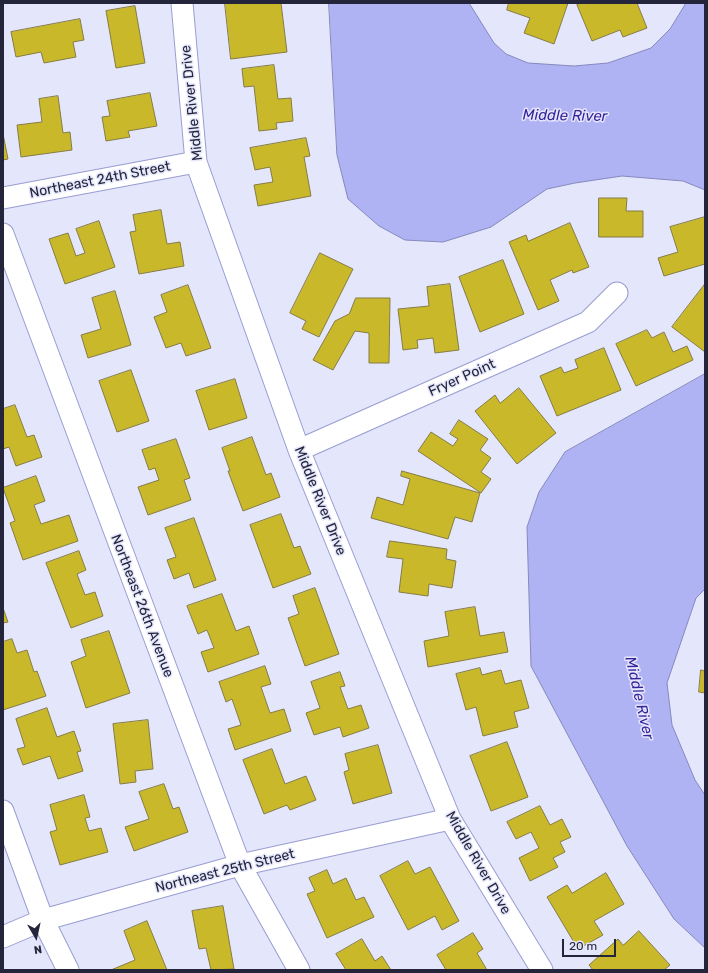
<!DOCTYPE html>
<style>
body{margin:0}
#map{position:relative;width:708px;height:973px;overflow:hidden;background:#e4e6fc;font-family:Rubik,sans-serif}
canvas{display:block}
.frame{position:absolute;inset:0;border:4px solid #24253a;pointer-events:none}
.north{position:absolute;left:16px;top:917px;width:40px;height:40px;-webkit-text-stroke:3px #e4e6fc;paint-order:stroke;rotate:171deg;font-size:11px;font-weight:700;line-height:16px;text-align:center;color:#24253a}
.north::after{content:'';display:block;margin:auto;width:14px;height:18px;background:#24253a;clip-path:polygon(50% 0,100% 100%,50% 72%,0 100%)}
.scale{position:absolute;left:562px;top:939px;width:54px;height:18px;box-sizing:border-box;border:2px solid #24253a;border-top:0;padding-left:5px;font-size:12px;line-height:14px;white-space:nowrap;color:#24253a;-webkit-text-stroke:3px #e4e6fc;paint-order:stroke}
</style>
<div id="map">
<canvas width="708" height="973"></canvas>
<div class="frame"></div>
<div class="north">N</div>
<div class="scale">20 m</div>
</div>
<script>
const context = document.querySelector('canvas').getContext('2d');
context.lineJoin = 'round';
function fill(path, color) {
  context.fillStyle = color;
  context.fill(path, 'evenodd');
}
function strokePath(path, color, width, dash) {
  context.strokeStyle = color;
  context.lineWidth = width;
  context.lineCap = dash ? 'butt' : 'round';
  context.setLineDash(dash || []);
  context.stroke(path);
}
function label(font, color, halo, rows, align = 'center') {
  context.font = font + ' Rubik,sans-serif';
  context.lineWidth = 3;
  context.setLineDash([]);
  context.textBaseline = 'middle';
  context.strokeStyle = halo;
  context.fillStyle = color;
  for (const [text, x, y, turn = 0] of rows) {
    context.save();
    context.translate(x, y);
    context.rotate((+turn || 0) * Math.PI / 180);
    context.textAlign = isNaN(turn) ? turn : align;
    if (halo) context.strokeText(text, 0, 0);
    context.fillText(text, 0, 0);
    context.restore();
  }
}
const water = new Path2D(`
 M329,3H469L494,43L506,54L528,63L574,66L608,63L651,48L670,29L686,3H705V190L683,181L622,176L575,183L547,189L491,227L443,242L405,240L379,226L348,199L337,155Z
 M705,374V589L696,598L667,683L672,725L695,780L705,795V948L674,919L627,846L531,666L527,527L539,492L565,452Z`);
const building = new Path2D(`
 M225,3H281L287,52L231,59Z
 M509,3H568L554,44L524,33L530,18L507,10Z
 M582,3H637L647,28L623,37L620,30L592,41L577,5Z
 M135,6L145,63L116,68L106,11Z
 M80,19L84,40L73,42L76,57L44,63L41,52L16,57L11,32Z
 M274,65L278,99L291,98L293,121L276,123L277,129L259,131L254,86L244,87L242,69Z
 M150,93L157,126L128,131L130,137L106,141L102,117L110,116L107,101Z
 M58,96L63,133L70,132L72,150L21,157L17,125L42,122L39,99Z
 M3,134L8,159L3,160Z
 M306,138L310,156L304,157L311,196L258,206L254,185L273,182L270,167L255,170L250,148Z
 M599,198H627L626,211H643V237H599Z
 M161,210L167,244L180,242L184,266L139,274L130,232L136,231L133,215Z
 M705,217V264L664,276L658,258L678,252L670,227Z
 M99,221L115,267L65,284L49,239L68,233L76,256L85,253L76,229Z
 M570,223L589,267L573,273L572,270L550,280L559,301L538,310L509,242L526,235L528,241Z
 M320,253L353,269L319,337L302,329L306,321L290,313Z
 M503,260L524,314L480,332L459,277Z
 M450,284L459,350L435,353L433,338L417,340L418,348L403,350L398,309L429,306L427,287Z
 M705,284V352L672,327Z
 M188,285L211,348L186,356L181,343L166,348L154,317L167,312L161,295Z
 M115,291L131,345L88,358L81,335L101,329L92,298Z
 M356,298H390L389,363H369V333L355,331L333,370L313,360L335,321L349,314Z
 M647,330L652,338L664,332L673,352L687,346L693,360L636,386L616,344Z
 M604,348L621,390L557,416L540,376L561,367L564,373L578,368L575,360Z
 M131,370L149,421L117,432L99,381Z
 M235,379L247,418L209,430L196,391Z
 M519,388L556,433L517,464L475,411L495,395L500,403Z
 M15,405L27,437L34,435L42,457L16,466L9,447L3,449V409Z
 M459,420L488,439L480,450L491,458L481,472L491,479L481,493L418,451L431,432L453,446L458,439L450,434Z
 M252,437L266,475L271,473L280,497L243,511L228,471H230L222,448Z
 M176,439L190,478L184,480L191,500L148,515L138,487L159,480L155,468L149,470L142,450Z
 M402,471L480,493L472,522L455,517L448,539L371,518L377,497L403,505L410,479L401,476Z
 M36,476L45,501L34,505L41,524L69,515L78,541L23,560L10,523L15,521L3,488Z
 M281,514L294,548L300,546L311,574L273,588L250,525Z
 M194,518L216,580L194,588L189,573L174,579L167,560L176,557L165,528Z
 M390,541L447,549L446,559L456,561L452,588L429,584L428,596L399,592L403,559L387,557Z
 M79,551L86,570L77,574L85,595L95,592L103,616L71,628L46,563Z
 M315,588L339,654L305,666L288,618L299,614L293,596Z
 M222,594L236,631L249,626L259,654L208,672L201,652L214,648L207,630L198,634L187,606Z
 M475,607L480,636L504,632L508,652L428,667L424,641L449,636L445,612Z
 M3,608L8,622L3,623Z
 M109,631L130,693L86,708L71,662L86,656L81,640Z
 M12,639L17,653L27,650L34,672L37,671L46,696L3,710V642Z
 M265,666L271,684L261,687L270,713L284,709L291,731L235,750L228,729L241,725L232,699L226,702L219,682Z
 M480,668L482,675L501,670L505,684L521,680L529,708L514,712L518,727L483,736L476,707L466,710L456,674Z
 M701,670L705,671V693L699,692Z
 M340,672L345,686L340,687L348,709L361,705L369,728L343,737L340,727L314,735L306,713L320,708L311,682Z
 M47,708L57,737L74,731L81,751L77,752L83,771L58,779L50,756L23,765L17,749L25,747L16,719Z
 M148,720L153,769L135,771L136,782L120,784L113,724Z
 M507,742L528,797L491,811L470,756Z
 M378,745L392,793L353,804L344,772L349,770L345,754Z
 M272,749L285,784L306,776L316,800L290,810L287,805L264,814L243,760Z
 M164,784L173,809L179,807L188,832L134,851L125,827L149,819L139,792Z
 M84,795L90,817L85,818L89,831L101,828L108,852L60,865L50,832L57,830L50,805Z
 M540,806L550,825L562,819L571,837L560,842L565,852L553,858L558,867L530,881L519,858L539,848L531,832L516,839L507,822Z
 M408,861L415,874L430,867L459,921L442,930L435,916L408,930L380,876Z
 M327,870L333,884L346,878L356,900L364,897L374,917L327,938L307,894L315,891L309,878Z
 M606,873L624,904L594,921L603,935L578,949L547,897L567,885L572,893Z
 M223,906L234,969L211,970L206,948L199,949L192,911Z
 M147,921L167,970H111L135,960L124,931Z
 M639,931L670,965L664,970H593L589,965L618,939L623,945Z
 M473,933L483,949L477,953L487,970H446L437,955Z
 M362,939L375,961L382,956L391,970H346L336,954Z`);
const street = new Path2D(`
 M182,3L196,162L299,450L450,819L542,970
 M3,198L196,162
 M3,234L240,865L299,970
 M299,450L588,322L617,293
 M3,811L43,920L68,970
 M3,937L43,920L240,865L450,819`);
const streetNames = [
 ["Middle River Drive",192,103,-96],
 ["Northeast 24th Street",100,180,-11],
 ["Fryer Point",462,378,-24],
 ["Middle River Drive",320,501,68],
 ["Northeast 26th Avenue",142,606,69],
 ["Middle River Drive",478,863,60],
 ["Northeast 25th Street",225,871,-14]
];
const waterNames = [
 ["Middle River",565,116,1],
 ["Middle River",639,698,77]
];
fill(water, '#afb3f3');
strokePath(water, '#8588bc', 1);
fill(building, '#cab82b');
strokePath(building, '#847c45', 1);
strokePath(street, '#999dd1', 23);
strokePath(street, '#fff', 21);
label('14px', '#24253a', '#e4e6fc', streetNames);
label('italic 15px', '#38239b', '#e4e6fc', waterNames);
</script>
